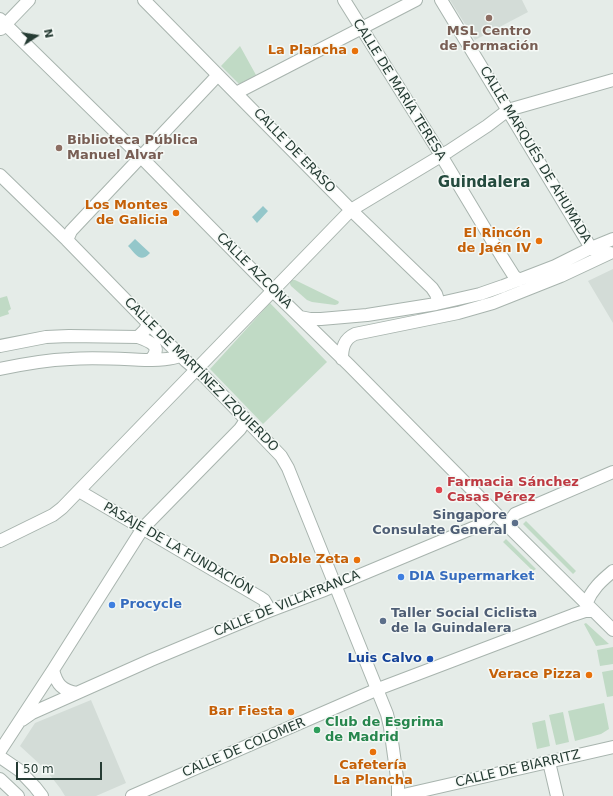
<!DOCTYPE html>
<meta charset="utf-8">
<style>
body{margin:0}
#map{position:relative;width:613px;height:796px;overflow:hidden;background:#e5ece8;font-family:"DejaVu Sans",sans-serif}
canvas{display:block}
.north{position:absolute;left:16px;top:16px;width:40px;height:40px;-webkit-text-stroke:3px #f5f9f6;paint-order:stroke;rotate:78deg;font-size:11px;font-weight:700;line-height:16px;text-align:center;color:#263c34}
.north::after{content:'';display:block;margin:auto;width:14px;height:18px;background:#263c34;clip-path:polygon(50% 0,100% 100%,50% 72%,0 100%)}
.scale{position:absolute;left:16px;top:762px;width:86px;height:18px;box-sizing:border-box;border:2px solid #263c34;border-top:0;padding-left:5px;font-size:12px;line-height:14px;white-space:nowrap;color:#263c34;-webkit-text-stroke:3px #f5f9f6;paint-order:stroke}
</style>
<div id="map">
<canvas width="613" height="796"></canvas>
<div class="north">N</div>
<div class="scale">50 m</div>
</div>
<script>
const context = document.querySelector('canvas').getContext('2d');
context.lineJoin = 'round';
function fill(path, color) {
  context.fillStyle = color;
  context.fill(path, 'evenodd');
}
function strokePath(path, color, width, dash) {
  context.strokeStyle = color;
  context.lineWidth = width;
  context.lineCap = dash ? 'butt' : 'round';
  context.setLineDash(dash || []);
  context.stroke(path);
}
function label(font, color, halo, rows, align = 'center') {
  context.font = font + ' "DejaVu Sans",sans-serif';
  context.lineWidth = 3;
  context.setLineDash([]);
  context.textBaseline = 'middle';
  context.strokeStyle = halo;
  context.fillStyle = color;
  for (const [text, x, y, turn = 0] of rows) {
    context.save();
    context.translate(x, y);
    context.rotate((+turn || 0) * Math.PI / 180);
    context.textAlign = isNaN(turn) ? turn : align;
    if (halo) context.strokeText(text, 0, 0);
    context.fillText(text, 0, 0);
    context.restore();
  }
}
const built = new Path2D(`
 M450,0H522L528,12L475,40Z
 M613,269V323L588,281Z
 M91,700L126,783L96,796H65L60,788L45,769L20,746L35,723Z`);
const green = new Path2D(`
 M240,46L256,75L239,84L221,66Z
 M292,280H295L338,301L339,302L338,304L335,305L312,302L307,300L291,286L290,284V282Z
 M7,296L11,309L8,311L9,314L0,317V298Z
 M270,303L327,362L263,424L210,369Z
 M526,521L576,571L573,574L523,524Z
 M506,539L536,569L533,571L503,542Z
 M586,623L609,644L596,646L584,624Z
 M613,647V664L600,666L597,650Z
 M613,670V696L607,697L602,672Z
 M604,703L609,729L601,734L575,741L568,711Z
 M563,712L569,742L556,745L549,715Z
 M545,720L550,746L537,749L532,723Z`);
const water = new Path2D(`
 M263,206L268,211L257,223L252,217Z
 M135,239L150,253C140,264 136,254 128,246Z`);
const minor = new Path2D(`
 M144,0L351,210L432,288L436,294L438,300L436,304
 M344,0L436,147L502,257L514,276L519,280
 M441,0L591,248L598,252L607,254
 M0,19L141,157L273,291L349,365L507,525L613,630
 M1,29L29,0
 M236,93L416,0
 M0,175L67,240L148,323L186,361L204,376L281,456L288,468L387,714L390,727L398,785V796
 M67,240L71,231L218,75
 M300,317L310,319H321L367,315L436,304L480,294L503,286L555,266L591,248L613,239
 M138,337C149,341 164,346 150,360
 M0,346L46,337L69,336L138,337L145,330L148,323
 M342,359C342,348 344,339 355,334L458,313L493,303L561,276L610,253
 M0,369C23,364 47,360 70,359C95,357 120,359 145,360C154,360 174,360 181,355
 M79,491L261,598L264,600L267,605L264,613
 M507,525L515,514L613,472
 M0,541L53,515L62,508L351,210L449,151L487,126L508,110L613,80
 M586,604C592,589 601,581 613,571
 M53,670C57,685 62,690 77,693
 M22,720L32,713L151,660L264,613L322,591L480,525L487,519L492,510
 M0,751L53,670L143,528L240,429L246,420
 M0,757L19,770L35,787L42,796
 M549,762L557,796
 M0,779L18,796
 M132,796L378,689L573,615L585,611H593
 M399,796L613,747`);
const markers = [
 [489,18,4,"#8d6e63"],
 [355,51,4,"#e8710a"],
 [59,148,4,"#8d6e63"],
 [176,213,4,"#e8710a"],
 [539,241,4,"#e8710a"],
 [439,490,4,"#e0444e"],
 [515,523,4,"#5c6f8a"],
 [357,560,4,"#e8710a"],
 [401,577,4,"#3f7fe0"],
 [112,605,4,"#3f7fe0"],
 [383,621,4,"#5c6f8a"],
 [430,659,4,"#1a4fb4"],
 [589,675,4,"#e8710a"],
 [291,712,4,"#e8710a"],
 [317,730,4,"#2e9e5b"],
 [373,752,4,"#e8710a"]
];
const educationNames = [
 ["MSL Centro",489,32],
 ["de Formación",489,47],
 ["Biblioteca Pública",67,141,"left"],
 ["Manuel Alvar",67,156,"left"]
];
const foodNames = [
 ["La Plancha",347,51],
 ["Los Montes",168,206],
 ["de Galicia",168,221],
 ["El Rincón",531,234],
 ["de Jaén IV",531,249],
 ["Doble Zeta",349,560],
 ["Verace Pizza",581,675],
 ["Bar Fiesta",283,712],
 ["Cafetería",373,766,"center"],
 ["La Plancha",373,781,"center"]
];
const streetNames = [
 ["CALLE DE MARÍA TERESA",399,90,58],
 ["CALLE DE ERASO",294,151,46],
 ["CALLE MARQUÉS DE AHUMADA",535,155,59],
 ["CALLE AZCONA",254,271,45],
 ["CALLE DE MARTÍNEZ IZQUIERDO",201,375,45],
 ["PASAJE DE LA FUNDACIÓN",178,549,30],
 ["CALLE DE VILLAFRANCA",287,604,-22],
 ["CALLE DE COLOMER",244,748,-23],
 ["CALLE DE BIARRITZ",518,769,-13]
];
const healthNames = [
 ["Farmacia Sánchez",447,483],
 ["Casas Pérez",447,498]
];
const serviceNames = [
 ["Singapore",507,516],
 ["Consulate General",507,531],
 ["Taller Social Ciclista",391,614,"left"],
 ["de la Guindalera",391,629,"left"]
];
const shopNames = [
 ["DIA Supermarket",409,577],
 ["Procycle",120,605]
];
const transitNames = [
 ["Luis Calvo",422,659]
];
const leisureNames = [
 ["Club de Esgrima",325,723],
 ["de Madrid",325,738]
];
const quarterNames = [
 ["Guindalera",484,183]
];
fill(built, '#d3dcd7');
fill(green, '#c0dac5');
fill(water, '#94c7ca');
strokePath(minor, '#a8b4ae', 14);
strokePath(minor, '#fff', 12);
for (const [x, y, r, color] of markers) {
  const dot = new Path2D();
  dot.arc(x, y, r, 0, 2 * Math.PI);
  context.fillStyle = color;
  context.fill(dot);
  strokePath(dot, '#f5f9f6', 1.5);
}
label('bold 13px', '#785e54', '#f5f9f6', educationNames);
label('bold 13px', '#c56008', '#f5f9f6', foodNames, 'right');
label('13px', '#263c34', '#f5f9f6', streetNames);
label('bold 13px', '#be3a42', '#f5f9f6', healthNames, 'left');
label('bold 13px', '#4e5e75', '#f5f9f6', serviceNames, 'right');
label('bold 13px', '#366cbe', '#f5f9f6', shopNames, 'left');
label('bold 13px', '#164399', '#f5f9f6', transitNames, 'right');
label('bold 13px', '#27864d', '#f5f9f6', leisureNames, 'left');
label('bold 15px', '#244b3e', '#f5f9f6', quarterNames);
</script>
